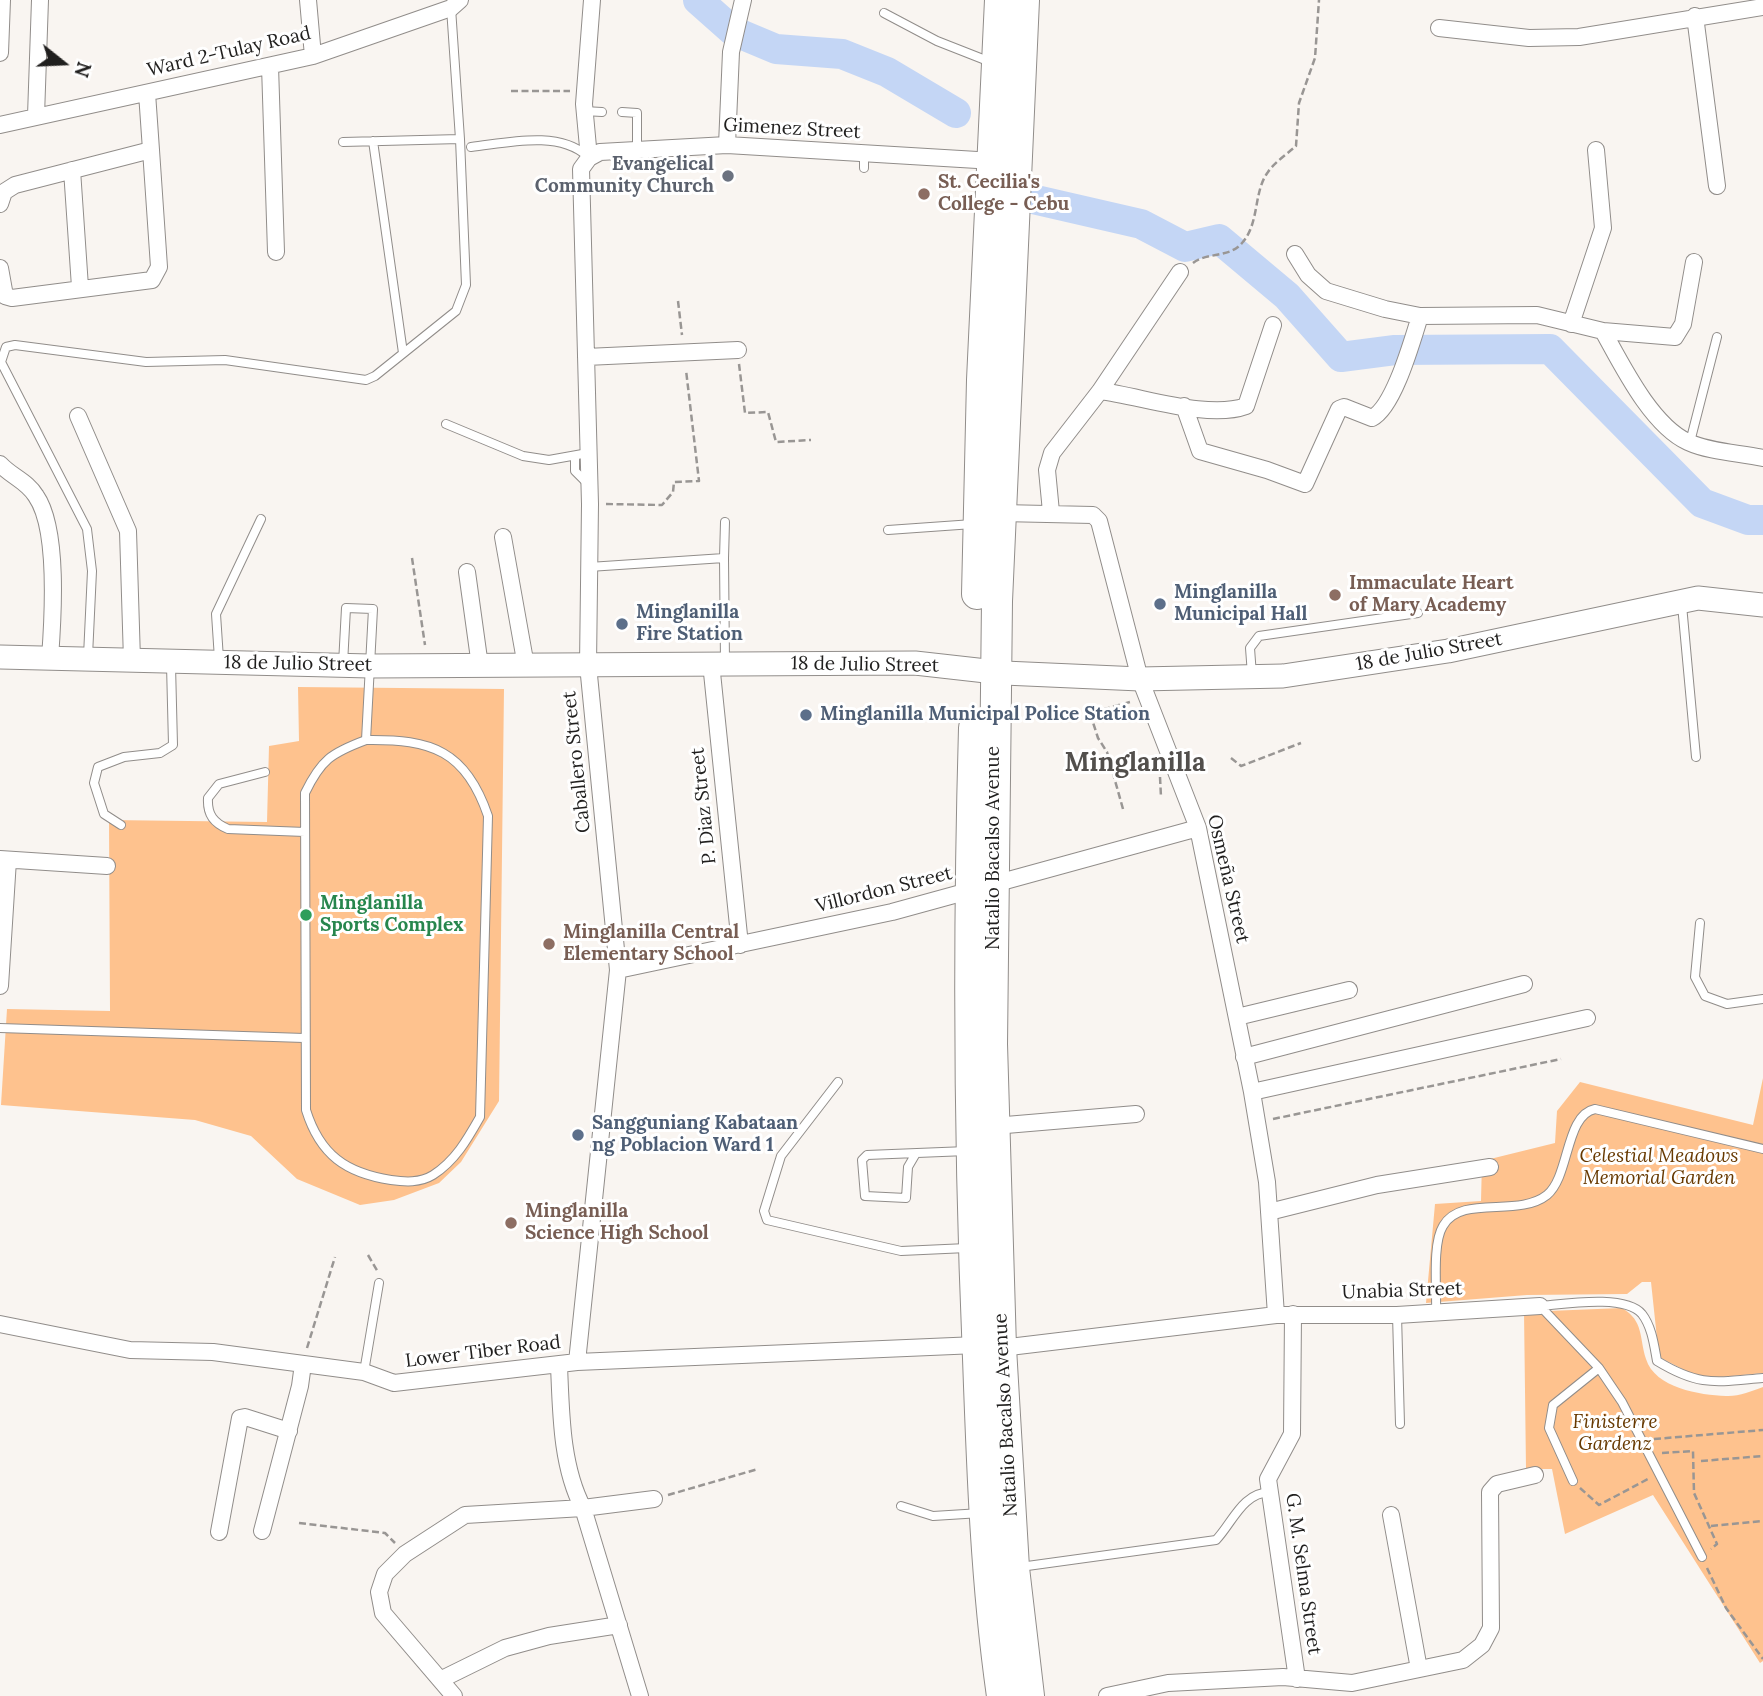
<!DOCTYPE html>
<meta charset="utf-8">
<style>
body{margin:0}
#map{position:relative;width:1763px;height:1696px;overflow:hidden;background:#f9f5f1;font-family:Lora,serif}
canvas{display:block}
.north{position:absolute;left:28px;top:28px;width:70px;height:70px;-webkit-text-stroke:5px #fff;paint-order:stroke;rotate:108deg;font-size:19px;font-weight:700;line-height:28px;text-align:center;color:#201f1e}
.north::after{content:'';display:block;margin:auto;width:24px;height:32px;background:#201f1e;clip-path:polygon(50% 0,100% 100%,50% 72%,0 100%)}
</style>
<div id="map">
<canvas width="1763" height="1696"></canvas>
<div class="north">N</div>
</div>
<script>
const context = document.querySelector('canvas').getContext('2d');
context.lineJoin = 'round';
function fill(path, color) {
  context.fillStyle = color;
  context.fill(path, 'evenodd');
}
function strokePath(path, color, width, dash) {
  context.strokeStyle = color;
  context.lineWidth = width;
  context.lineCap = dash ? 'butt' : 'round';
  context.setLineDash(dash || []);
  context.stroke(path);
}
function label(font, color, halo, rows, align = 'center') {
  context.font = font + ' Lora,serif';
  context.lineWidth = 6;
  context.setLineDash([]);
  context.textBaseline = 'middle';
  context.strokeStyle = halo;
  context.fillStyle = color;
  for (const [text, x, y, turn = 0] of rows) {
    context.save();
    context.translate(x, y);
    context.rotate((+turn || 0) * Math.PI / 180);
    context.textAlign = isNaN(turn) ? turn : align;
    if (halo) context.strokeText(text, 0, 0);
    context.fillText(text, 0, 0);
    context.restore();
  }
}
const green = new Path2D(`
 M298,687L504,689L499,1101L461,1162L439,1183L394,1200L360,1205L297,1179L251,1136L195,1120L1,1105L7,1009L110,1011L109,820L267,822L269,746L299,741Z
 M1763,1078V1373L1702,1379L1659,1357L1651,1282H1642L1627,1294L1527,1295L1426,1303L1435,1204L1481,1201L1482,1161L1555,1143L1557,1111L1580,1082L1753,1125Z
 M1622,1308C1644,1321 1639,1337 1646,1359C1655,1388 1700,1395 1726,1396C1737,1397 1752,1391 1763,1387V1661L1760,1663L1653,1495L1565,1534L1552,1469H1526L1524,1312Z`);
const river = new Path2D(`
 M698,0L733,31L776,49L842,54L887,72L956,113
 M1028,198L1141,224L1185,247L1219,239L1287,296L1341,357L1395,350L1550,349L1702,503L1748,520H1763`);
const path = new Path2D(`
 M511,91H570
 M1193,263C1207,252 1230,258 1242,243C1260,223 1253,192 1268,172C1275,162 1287,154 1296,146L1299,103L1315,58L1319,0
 M678,301L682,335
 M739,364L745,413L768,412L776,442L811,440
 M606,504L662,505L673,492L674,482L699,481L686,370
 M412,558L425,645
 M1231,758L1241,766L1301,743
 M1160,777L1161,797
 M1123,809L1107,752L1098,738L1090,713L1130,702
 M1273,1119L1561,1059
 M368,1255L378,1272
 M307,1348L335,1257
 M1654,1439L1763,1430
 M1662,1453L1693,1451L1694,1493L1717,1544L1711,1549
 M1701,1461L1763,1456
 M1580,1488L1599,1505L1648,1479
 M668,1495L758,1469
 M299,1523L385,1533L395,1543
 M1711,1526L1763,1521
 M1707,1568L1726,1608L1763,1659`);
const lane = new Path2D(`
 M884,13L937,41L993,63
 M584,111L602,112
 M622,112L637,113V149
 M373,141L403,353
 M343,142L460,139L451,8
 M471,147C507,143 558,130 587,156
 M864,168V153
 M446,424L523,456L549,460L588,453
 M1690,442L1717,337
 M575,456V471L589,485
 M888,530L973,524
 M724,558L725,663
 M589,567L724,558L725,522
 M1682,605L1696,757
 M88,656L92,571L87,529L1,362L6,347L15,345L146,362L225,360L366,380L375,376L456,311L466,285L460,139
 M219,659L216,614L261,519
 M343,664L346,608L373,609L366,740
 M1252,675L1250,648L1259,636L1418,613
 M366,740C432,739 466,751 488,816L480,1117C467,1140 455,1161 433,1175C420,1183 405,1182 391,1180C346,1173 320,1155 306,1110L305,793C321,760 331,753 366,740Z
 M265,772L219,784L208,798C207,815 214,823 228,829L305,832
 M121,825L104,814L94,783L98,767L124,757L160,753L173,745L171,665
 M1700,923L1695,977L1705,996L1727,1004L1763,999
 M0,1028L304,1038
 M838,1082L781,1156L764,1211L767,1220L901,1251L967,1248
 M915,1155L908,1167L906,1198L865,1196L862,1160L867,1155L967,1151
 M1540,1306L1599,1368L1622,1402L1702,1557
 M1540,1306C1565,1304 1625,1294 1642,1314C1652,1327 1654,1345 1657,1361C1700,1387 1715,1382 1763,1378
 M1436,1311C1437,1289 1432,1244 1443,1226C1461,1194 1518,1218 1547,1195C1570,1176 1565,1115 1595,1109L1763,1149
 M1397,1315L1400,1424
 M364,1372L379,1283
 M1573,1481L1549,1428L1553,1405L1599,1368
 M901,1506L933,1516L981,1513
 M1020,1567L1216,1540C1233,1522 1242,1493 1270,1492`);
const street = new Path2D(`
 M308,0L313,56
 M1695,16L1717,186
 M1439,28L1529,38L1579,37L1763,7
 M0,53L2,0
 M270,66L276,252
 M36,116L40,0
 M0,125L313,56L451,8L460,0
 M727,145L731,52L743,0
 M589,158L600,152L727,145L994,161
 M589,158L584,104L592,0
 M72,170L80,287
 M0,204L4,192L15,185L151,150L147,93
 M1295,254L1308,275L1326,291L1385,309L1420,316L1537,315L1603,331L1675,337L1683,324L1694,262
 M0,268L5,296L12,298L152,280L159,267L151,150
 M1571,324L1603,228L1596,150
 M1603,331C1622,365 1651,425 1688,442C1710,452 1740,453 1763,458
 M586,357L738,350
 M1100,391C1141,396 1208,420 1246,406L1273,325
 M1184,406L1200,451L1267,470L1305,484L1339,409L1344,407L1372,418C1394,407 1412,341 1420,316
 M78,416L128,531L132,660
 M0,464C12,477 27,481 36,496C59,529 53,618 50,658
 M1051,512L1047,470L1052,453L1100,391L1180,272
 M1001,513L1093,515L1099,521L1140,679L1198,828L1252,1092L1267,1182L1276,1315
 M503,537L526,666
 M467,572L480,666
 M711,663L740,945
 M0,859L107,866
 M618,970L892,912L1198,828
 M0,986L8,860
 M1237,1017L1349,990
 M1244,1057L1524,984
 M1252,1092L1587,1018
 M994,1126L1136,1114
 M1269,1212L1377,1185L1490,1167
 M1293,1314L1292,1434L1268,1479L1297,1679
 M0,1324L130,1350L213,1352L364,1372L394,1383L577,1362L977,1345
 M1001,1348L1276,1315H1397L1540,1306
 M577,1362L618,970L588,665L590,504L581,169L589,158
 M559,1365C561,1412 561,1466 583,1508L640,1696
 M1391,1515L1419,1669
 M262,1531L300,1386L303,1364
 M219,1532L240,1418L245,1417L289,1431
 M442,1679L505,1648L549,1636L619,1625
 M454,1696L383,1613L379,1592L385,1574L405,1554L465,1515L583,1508L654,1499
 M1107,1696L1168,1683L1283,1677L1352,1683L1463,1660L1482,1645L1491,1628L1490,1492L1497,1484L1535,1475`);
const secondary = new Path2D(`
 M0,657L370,666L915,663L1004,673L1140,679L1283,676L1448,651L1698,598L1763,605`);
const highway = new Path2D(`
 M1024,0L997,601L992,1044L1001,1348L1014,1568L1029,1696
 M977,594L982,380L1000,0
 M974,728C968,938 969,1148 978,1358C982,1471 986,1584 1002,1696`);
const markers = [
 [728,176,7,"#6b7280"],
 [924,194,7,"#8d6e63"],
 [1335,595,7,"#8d6e63"],
 [1160,604,7,"#5c6f8a"],
 [622,624,7,"#5c6f8a"],
 [806,715,7,"#5c6f8a"],
 [306,915,7,"#2e9e5b"],
 [549,944,7,"#8d6e63"],
 [578,1135,7,"#5c6f8a"],
 [511,1223,7,"#8d6e63"]
];
const streetNames = [
 ["Ward 2-Tulay Road",229,52,-13],
 ["Gimenez Street",792,129,3],
 ["18 de Julio Street",1429,652,-10],
 ["18 de Julio Street",298,664,1],
 ["18 de Julio Street",865,665,1],
 ["Caballero Street",577,762,-96],
 ["P. Diaz Street",704,806,-96],
 ["Natalio Bacalso Avenue",994,848,-90],
 ["Osmeña Street",1228,879,77],
 ["Villordon Street",884,890,-14],
 ["Unabia Street",1402,1291,-2],
 ["Lower Tiber Road",483,1352,-7],
 ["Natalio Bacalso Avenue",1006,1415,-93],
 ["G. M. Selma Street",1303,1574,82]
];
const worshipNames = [
 ["Evangelical",714,165],
 ["Community Church",714,187]
];
const educationNames = [
 ["St. Cecilia's",938,183],
 ["College - Cebu",938,205],
 ["Immaculate Heart",1349,584],
 ["of Mary Academy",1349,606],
 ["Minglanilla Central",563,933],
 ["Elementary School",563,955],
 ["Minglanilla",525,1212],
 ["Science High School",525,1234]
];
const serviceNames = [
 ["Minglanilla",1174,593],
 ["Municipal Hall",1174,615],
 ["Minglanilla",636,613],
 ["Fire Station",636,635],
 ["Minglanilla Municipal Police Station",820,715],
 ["Sangguniang Kabataan",592,1124],
 ["ng Poblacion Ward 1",592,1146]
];
const leisureNames = [
 ["Minglanilla",320,904],
 ["Sports Complex",320,926]
];
const parkNames = [
 ["Celestial Meadows",1659,1157],
 ["Memorial Garden",1659,1179],
 ["Finisterre",1615,1423],
 ["Gardenz",1615,1445]
];
const districtNames = [
 ["Minglanilla",1135,764]
];
fill(green, '#fec28e');
strokePath(river, '#c4d6f5', 30);
strokePath(lane, '#918d8a', 10);
strokePath(street, '#918d8a', 18);
strokePath(secondary, '#918d8a', 25);
strokePath(highway, '#918d8a', 32);
strokePath(path, '#999694', 2.5, [7, 3.5]);
strokePath(lane, '#fff', 8);
strokePath(street, '#fff', 16);
strokePath(secondary, '#fff', 23);
strokePath(highway, '#fff', 30);
for (const [x, y, r, color] of markers) {
  const dot = new Path2D();
  dot.arc(x, y, r, 0, 2 * Math.PI);
  context.fillStyle = color;
  context.fill(dot);
  strokePath(dot, '#fff', 2.5);
}
label('19px', '#201f1e', '#fff', streetNames);
label('bold 19px', '#5b616d', '#fff', worshipNames, 'right');
label('bold 19px', '#785e54', '#fff', educationNames, 'left');
label('bold 19px', '#4e5e75', '#fff', serviceNames, 'left');
label('bold 19px', '#27864d', '#fff', leisureNames, 'left');
label('italic 19px', '#673900', '#fff', parkNames);
label('bold 26px', '#524f4c', '#fff', districtNames);
</script>
